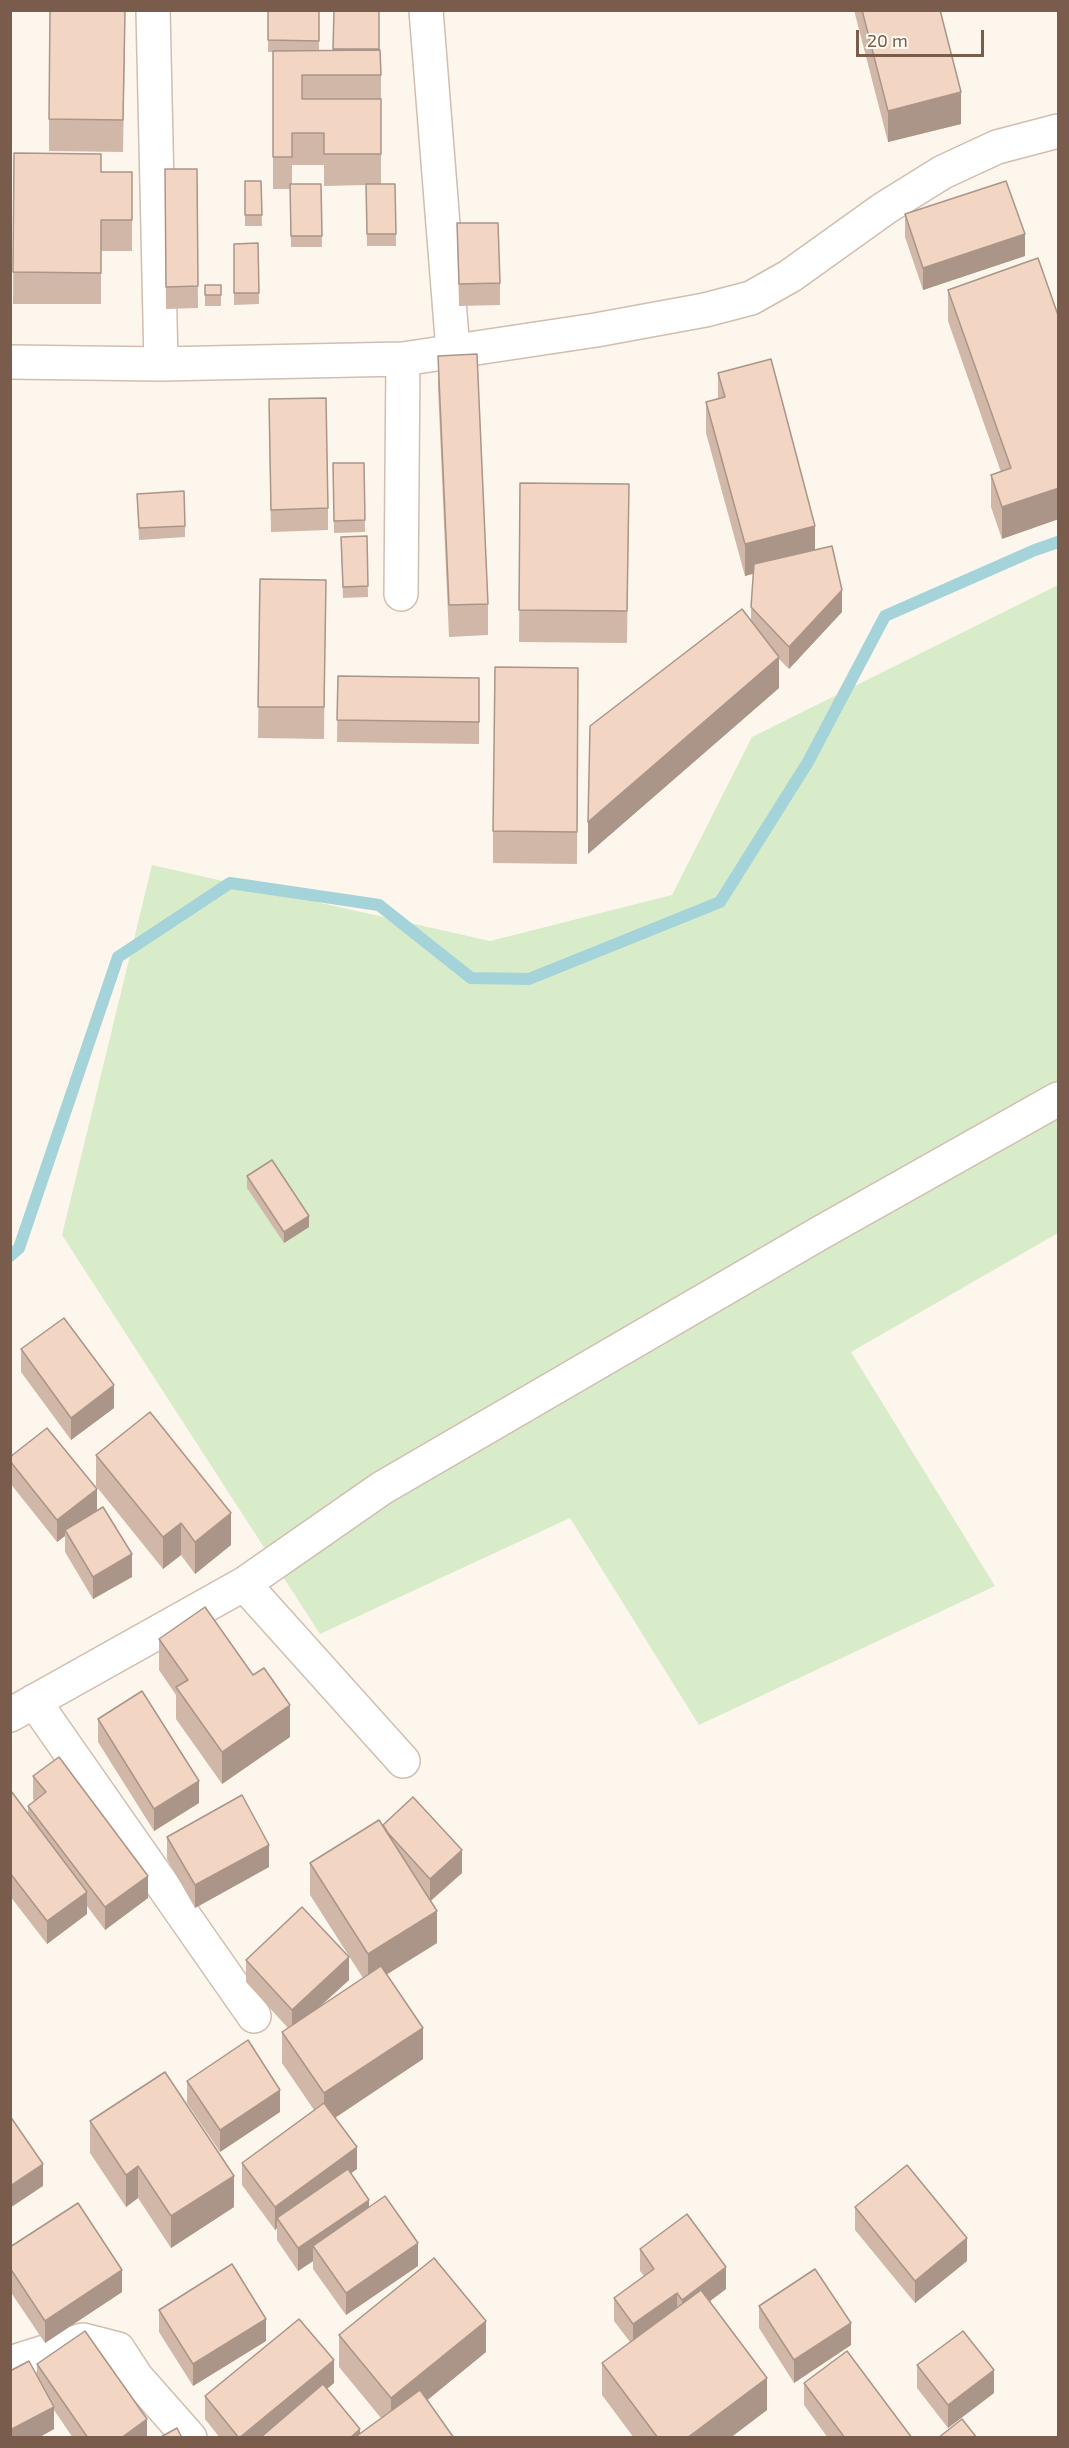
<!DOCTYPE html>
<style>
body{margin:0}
#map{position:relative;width:1069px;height:2448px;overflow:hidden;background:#fdf6ec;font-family:"Exo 2",sans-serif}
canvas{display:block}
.frame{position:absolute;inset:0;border:12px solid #7a5c4d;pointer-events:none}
.scale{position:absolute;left:856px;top:30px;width:128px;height:27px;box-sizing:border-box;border:3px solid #7a5c4d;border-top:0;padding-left:8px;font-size:18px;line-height:21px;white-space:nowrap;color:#7a5c4d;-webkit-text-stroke:4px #fffaf3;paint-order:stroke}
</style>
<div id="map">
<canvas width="1069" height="2448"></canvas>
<div class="frame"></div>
<div class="scale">20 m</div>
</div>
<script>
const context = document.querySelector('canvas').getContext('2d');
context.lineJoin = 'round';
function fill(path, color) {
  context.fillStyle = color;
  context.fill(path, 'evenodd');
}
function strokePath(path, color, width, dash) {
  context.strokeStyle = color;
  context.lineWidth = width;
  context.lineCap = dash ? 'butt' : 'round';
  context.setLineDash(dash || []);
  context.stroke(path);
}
const green = new Path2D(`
 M1058,585V1233L851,1352L995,1586L699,1725L570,1518L320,1634L62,1235L152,865L490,941L672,895L752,737Z`);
const stream = new Path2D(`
 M10,1256L19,1248L118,957L230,883L379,905L471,978L529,979L720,902L808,762L885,616L1035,550L1058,542`);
const minor = new Path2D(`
 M153,10L161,364
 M426,10L453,351
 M10,362L161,364L403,359L596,330L705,310L751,298L790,276L885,208L943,172L997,147L1058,131
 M401,594L403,359
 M244,1584L403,1761
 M34,1701L254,2016
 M10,1715L244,1584L382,1488L820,1233L1058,1099
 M10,2363L83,2340L118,2349L137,2378L190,2438`);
const wall = new Path2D(`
 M268,10H319V50H333L334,10H379V50L381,75V184H395L396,246H367L366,185L324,186V165H292V184H321L322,247H291L290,189H273V52H268Z
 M854,10H940L961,124L888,142Z
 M125,41L123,152L49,151V119Z
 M14,153L101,172H132V251H101V304H13Z
 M165,169H197L198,308L166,309Z
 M245,181H261L262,226H245Z
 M905,214L1025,256L923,290L905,237Z
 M457,223L500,283V305L459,306Z
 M258,243L259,304L234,305V244Z
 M1038,258L1002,539L991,507V475L1001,472L948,321V290Z
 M205,285H221V306H205Z
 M438,356L488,604V635L449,637L438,387Z
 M718,373L815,550L842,612L789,669L779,659V688L588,854L751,621V607L754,573L745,576L706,433V402L718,398Z
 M269,421L328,508V530L271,532Z
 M333,463H364L365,532L334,533Z
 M520,483L629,484L627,643L519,642Z
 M137,494L185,526V537L139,540Z
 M367,536L368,597L343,598L341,537Z
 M260,579L326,580L324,739L258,738Z
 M578,668L577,864L493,863V831Z
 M338,676L479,678V744L337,742Z
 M247,1176L309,1227L284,1243L247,1188Z
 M21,1349L114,1408L71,1440L21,1372Z
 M96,1455L231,1545L195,1574L181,1555L163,1569L96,1486Z
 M10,1457L97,1511L132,1577L93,1599L65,1552V1536L57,1542L10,1483Z
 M159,1639L253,1675L290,1737L222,1784L176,1719V1695L159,1670Z
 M98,1719L199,1803L154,1831L98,1742Z
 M33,1776L148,1898L105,1930L87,1906V1914L47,1944L10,1896V1792L28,1814V1806L35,1801L33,1799Z
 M383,1825L462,1873L431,1901L437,1943L386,1975L423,2059L335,2118L357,2169L351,2173L369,2207L418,2266L346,2315L313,2269V2261L298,2271L277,2240V2228L275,2230L242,2185V2163L314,2110L282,2063V2032L288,2028L246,1982V1960L349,1980L318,2008L363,1978L310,1895V1863Z
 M167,1837L269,1867L195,1908L167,1859Z
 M187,2081L280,2112L220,2152L187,2103Z
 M90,2121L234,2207L171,2248L138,2198L126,2207L90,2153Z
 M855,2207L967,2261L915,2303L855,2230Z
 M10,2247L122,2292L45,2343L10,2291Z
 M640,2249L726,2289L710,2301L767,2410L730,2438H634L602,2395V2363L630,2342L614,2321V2298L644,2276L640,2271Z
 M759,2306L851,2345L794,2383L759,2328Z
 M159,2310L266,2341L193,2386L159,2332Z
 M339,2335L486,2352L427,2400L454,2438H220L205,2419V2396L334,2383L327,2389L360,2433L381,2418L339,2367Z
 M37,2364L147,2438H73L54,2410V2429L38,2438H10L37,2375Z
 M917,2365L994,2393L948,2428L917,2388Z
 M804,2383L912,2438H828L804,2405Z`);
const shadedWall = new Path2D(`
 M961,92V124L888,142V111Z
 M1025,234V256L923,290V268Z
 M1059,488V519L1002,539V507Z
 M815,526V557L745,576V544Z
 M842,590V612L789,669V647Z
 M779,657V688L588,854V822Z
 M309,1216V1227L284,1243V1232Z
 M114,1385V1408L71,1440V1418Z
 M97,1489V1511L65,1530V1536L57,1542V1520Z
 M231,1513V1545L195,1574V1542Z
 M181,1523V1555L163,1569V1537Z
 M132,1554V1577L93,1599V1577Z
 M290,1705V1737L222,1784V1752Z
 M199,1781V1803L154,1831V1809Z
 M269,1845V1867L195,1908V1885Z
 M462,1850V1873L430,1901V1879Z
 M148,1876V1898L105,1930V1907Z
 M87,1892V1914L47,1944V1921Z
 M437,1911V1943L368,1986V1954Z
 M349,1957V1980L292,2032V2010Z
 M423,2028V2059L324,2125V2093Z
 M280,2090V2112L220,2152V2130Z
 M357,2147V2169L281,2225L277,2218V2228L275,2230V2207Z
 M43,2164V2186L10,2208V2186Z
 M138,2166V2198L126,2207V2175Z
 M234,2176V2207L171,2248V2216Z
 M369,2200V2223L313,2246V2261L298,2271V2248Z
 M967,2238V2261L915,2303V2281Z
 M418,2243V2266L346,2315V2293Z
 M726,2267V2289L682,2322V2300Z
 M122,2270V2292L45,2343V2321Z
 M677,2293V2315L633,2346V2324Z
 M266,2319V2341L193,2386V2364Z
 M486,2321V2352L391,2430V2398Z
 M851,2323V2345L794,2383V2360Z
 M334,2360V2383L267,2438H240Z
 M994,2370V2393L948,2428V2405Z
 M767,2378V2410L730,2438H687Z
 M54,2407V2429L38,2438H10V2430Z
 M147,2419V2438H121Z
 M360,2429V2438H350Z`);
const building = new Path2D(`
 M50,10H125L123,120L49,119Z
 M268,10H319V41L268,40Z
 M334,10H379V49H333Z
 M862,10H940L961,92L888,111Z
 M380,50L381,75H302V99H381V154H324V133H292V157H273V51Z
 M14,153L101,154V172H132V220H101V273L13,272Z
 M165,169H197L198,286L166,287Z
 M245,181H261L262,215H245Z
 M1006,181L1025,234L923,268L905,214Z
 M290,184H321L322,236H291Z
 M366,184H395L396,234H367Z
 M457,223H498L500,283L459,284Z
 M258,243L259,293H234V244Z
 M1038,258L1059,318V488L1002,507L991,475L1011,468L948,290Z
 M205,285H221V295H205Z
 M477,354L488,604L449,605L438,356Z
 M771,359L815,526L745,544L706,402L725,397L718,373Z
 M326,398L328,508L271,510L269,399Z
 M333,463H364L365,520L334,521Z
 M520,483L629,484L627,611L519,610Z
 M184,491L185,526L139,528L137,494Z
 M367,536L368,586L343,587L341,537Z
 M832,546L842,590L789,647L751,607L754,564Z
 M260,579L326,580L324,707H258Z
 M742,609L779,657L588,822L590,726Z
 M495,667L578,668L577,832L493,831Z
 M338,676L479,678V722L337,720Z
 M272,1160L309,1216L284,1232L247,1176Z
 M64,1318L114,1385L71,1418L21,1349Z
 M150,1412L231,1513L195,1542L181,1523L163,1537L96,1455Z
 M47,1428L97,1489L57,1520L10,1461V1457Z
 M103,1507L132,1554L93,1577L65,1530Z
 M205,1607L253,1675L264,1668L290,1705L222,1752L176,1687L188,1680L159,1639Z
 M142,1691L199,1781L154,1809L98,1719Z
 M59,1757L148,1876L105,1907L28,1806L46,1792L33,1776Z
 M11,1791L87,1892L47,1921L10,1873V1792Z
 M242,1795L269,1845L195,1885L167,1837Z
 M413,1797L462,1850L430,1879L388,1833L383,1825Z
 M379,1820L437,1911L368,1954L310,1863Z
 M302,1907L349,1957L292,2010L246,1960Z
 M381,1966L423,2028L324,2093L282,2032Z
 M248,2040L280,2090L220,2130L187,2081Z
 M165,2072L234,2176L171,2216L138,2166L126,2175L90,2121Z
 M324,2103L357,2147L275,2207L242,2163Z
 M10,2116L43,2164L10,2186Z
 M907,2165L967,2238L915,2281L855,2207Z
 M348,2169L369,2200L298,2248L277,2218Z
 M385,2196L418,2243L346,2293L313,2246Z
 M78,2203L122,2270L45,2321L10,2268V2247Z
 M687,2214L726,2267L682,2300L677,2293L633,2324L614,2298L654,2269L640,2249Z
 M434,2258L486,2321L391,2398L339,2335Z
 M232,2264L266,2319L193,2364L159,2310Z
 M815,2269L851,2323L794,2360L759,2306Z
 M701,2290L767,2378L687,2438H658L602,2363Z
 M299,2319L334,2360L239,2438L205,2396Z
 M85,2331L147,2419L121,2438H88L37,2364Z
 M963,2331L994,2370L948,2405L917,2365Z
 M847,2351L912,2438H845L804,2383Z
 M29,2361L54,2407L10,2430V2371Z
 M323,2384L360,2429L350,2438H260Z
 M420,2390L454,2438H354Z
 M962,2419L977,2438H938Z
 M177,2428L182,2438H159Z`);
fill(green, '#d8ecc9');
strokePath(stream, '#a5d3da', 12);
strokePath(minor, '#d1beb0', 36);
strokePath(minor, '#fff', 33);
fill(wall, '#d1b7a8');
fill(shadedWall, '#aa9588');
fill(building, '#f3d5c3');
strokePath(building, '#aa9588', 1.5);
</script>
